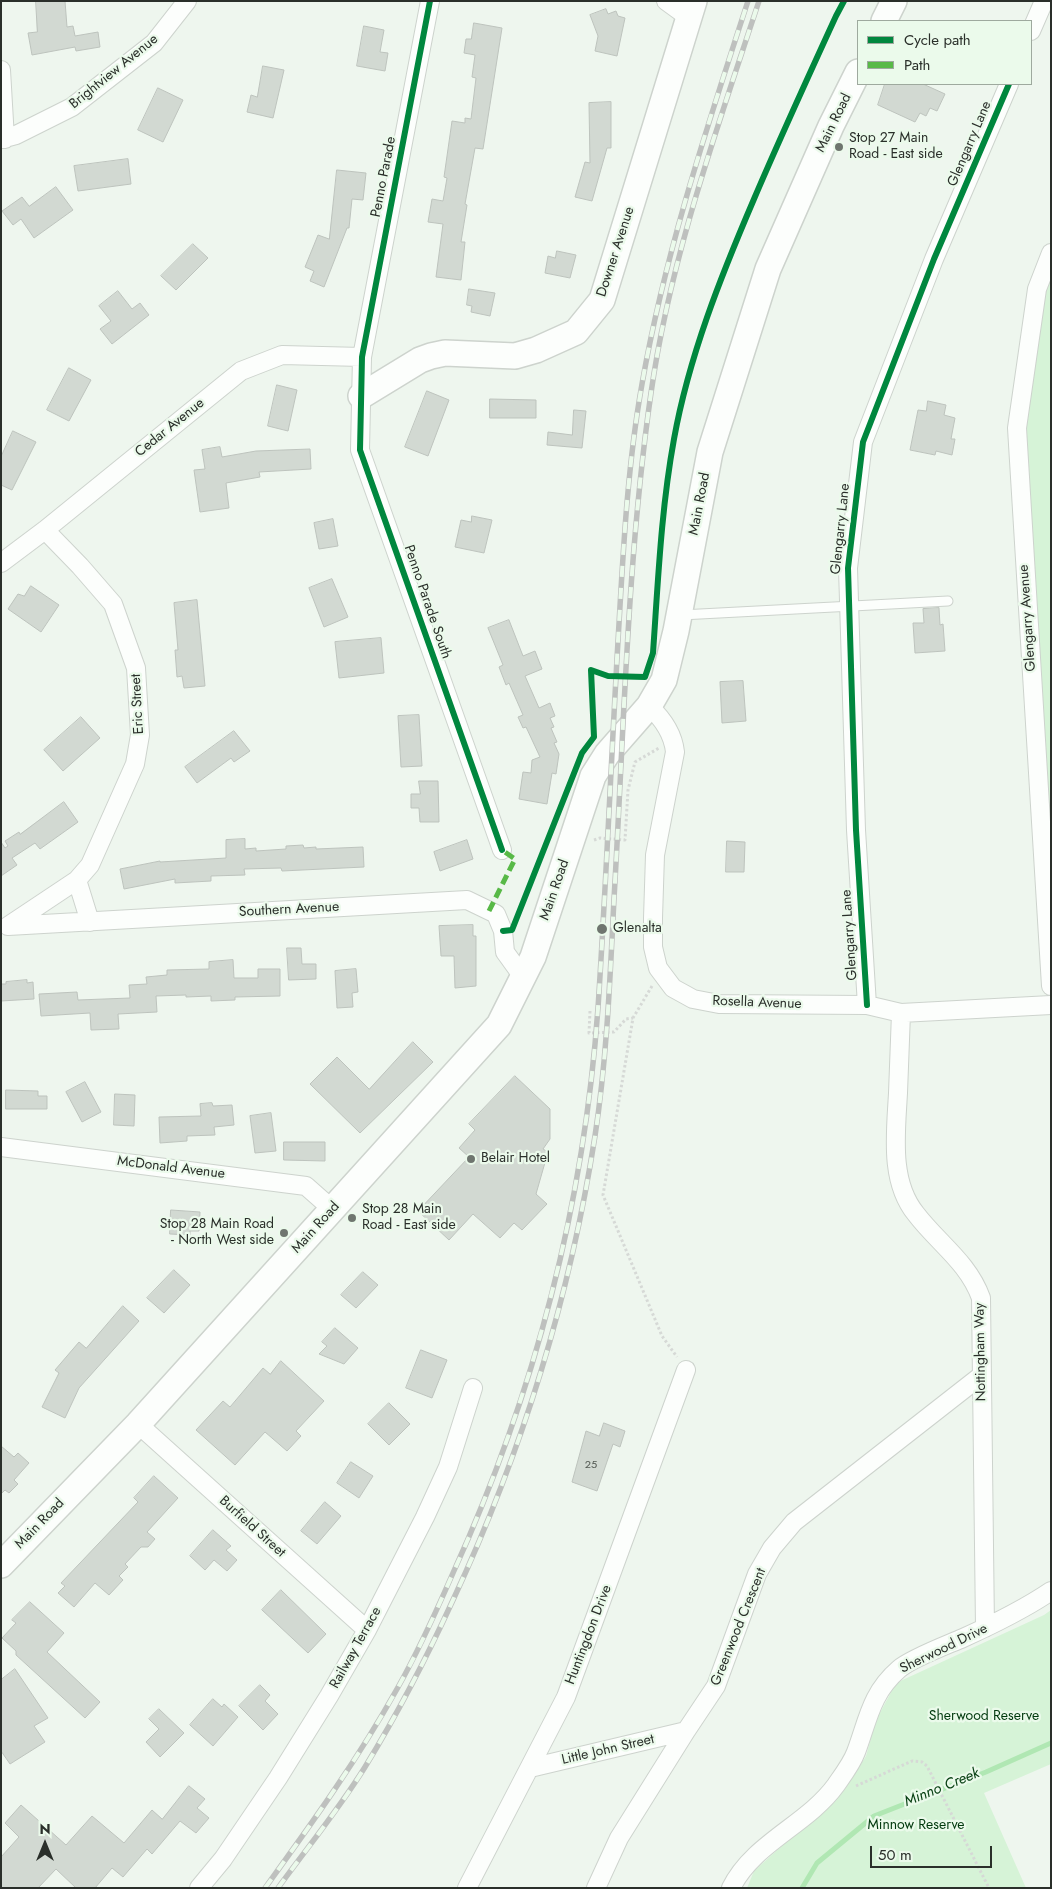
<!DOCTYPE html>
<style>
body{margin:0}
#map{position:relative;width:1052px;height:1889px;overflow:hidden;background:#eef6ee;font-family:Jost,sans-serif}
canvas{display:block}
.frame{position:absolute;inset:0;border:2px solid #2a2f2a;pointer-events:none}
.legend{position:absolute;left:857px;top:20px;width:175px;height:65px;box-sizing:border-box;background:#ebfaeb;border:1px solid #9ea99e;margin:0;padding:6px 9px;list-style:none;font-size:15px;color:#2a2f2a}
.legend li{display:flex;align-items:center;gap:10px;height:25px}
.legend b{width:25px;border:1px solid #9ea99e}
.north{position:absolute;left:20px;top:1819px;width:50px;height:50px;-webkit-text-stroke:4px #ebfaeb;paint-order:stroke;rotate:0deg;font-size:14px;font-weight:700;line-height:20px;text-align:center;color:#2a2f2a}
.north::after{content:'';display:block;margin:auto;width:18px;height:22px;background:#2a2f2a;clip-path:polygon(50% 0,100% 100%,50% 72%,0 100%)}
.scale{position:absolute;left:870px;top:1846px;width:122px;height:22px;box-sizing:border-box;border:2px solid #2a2f2a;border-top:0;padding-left:6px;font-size:15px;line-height:18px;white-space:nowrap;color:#2a2f2a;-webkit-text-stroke:4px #ebfaeb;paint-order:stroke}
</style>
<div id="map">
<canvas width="1052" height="1889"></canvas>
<div class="frame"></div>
<ul class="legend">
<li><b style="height:6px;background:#00873e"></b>Cycle path</li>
<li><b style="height:6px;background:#58b947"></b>Path</li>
</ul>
<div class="north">N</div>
<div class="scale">50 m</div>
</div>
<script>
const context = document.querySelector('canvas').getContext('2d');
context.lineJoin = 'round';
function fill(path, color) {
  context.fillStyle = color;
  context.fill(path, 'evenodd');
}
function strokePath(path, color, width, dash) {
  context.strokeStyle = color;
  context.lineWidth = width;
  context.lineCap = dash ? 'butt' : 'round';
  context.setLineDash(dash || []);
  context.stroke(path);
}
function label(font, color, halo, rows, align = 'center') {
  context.font = font + ' Jost,sans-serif';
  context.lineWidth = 4.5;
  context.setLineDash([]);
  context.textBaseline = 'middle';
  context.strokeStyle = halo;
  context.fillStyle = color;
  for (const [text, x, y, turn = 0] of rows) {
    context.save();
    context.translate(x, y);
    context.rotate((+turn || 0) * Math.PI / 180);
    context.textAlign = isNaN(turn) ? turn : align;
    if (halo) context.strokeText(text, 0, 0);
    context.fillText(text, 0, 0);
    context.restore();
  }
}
const green = new Path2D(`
 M1051,253V986L1017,428Z
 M1051,1610V1764L984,1793L1026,1888H747L754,1871L845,1789L866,1756L876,1720L896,1683L1044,1615Z`);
const stream = new Path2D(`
 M802,1888L817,1863L874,1816L986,1772L1051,1743`);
const building = new Path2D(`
 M36,1H65L67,27L73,26L75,36L98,32L100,47L76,51L75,47L32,55L28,33L37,32Z
 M606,9L608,14L616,11L618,16L625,18L617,56L595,51L598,36L590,15Z
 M474,23L502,28L483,149L475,148L465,204L467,205L461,242H465L461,280L436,277L443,224L428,222L432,199L443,201L447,178L444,177L452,121L465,123V118L471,119L476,78L472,77L475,55L464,53L466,39H471Z
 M364,26L384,30L380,52L388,53L385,71L357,66Z
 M263,66L284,70L273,118L247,112L251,95L257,97Z
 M885,84H923L945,94L937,111L930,108L926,116L920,113L915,122L878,105Z
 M158,88L183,100L163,142L138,130Z
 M611,102V148H607L592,201L575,197L585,162L590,163L589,103Z
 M128,159L131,184L78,191L74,166Z
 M337,170L366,173L363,200L352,199L349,228H347L324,287L310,281L314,271L305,267L318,235L329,239Z
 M56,187L73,210L34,238L21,219L13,225L2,211L22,197L29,206Z
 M193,244L208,258L176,290L161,276Z
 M557,251L576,255L570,278L545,273L548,256L555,258Z
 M469,289L495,293L490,316L471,312L472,306L467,305Z
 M118,291L132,309L140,303L149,315L112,344L100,329L111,321L99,306Z
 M69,368L91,380L69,421L47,410Z
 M277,385L297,390L288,431L268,426Z
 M427,391L449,400L428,456L405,447Z
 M490,399L536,400V418H490Z
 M928,401L946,405L944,415L955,418L951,439H955L952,455L936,451L935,455L910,450L918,410L926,411Z
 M574,410L586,411L582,448L547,445L548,432L572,435Z
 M13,431L36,442L12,490L1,485V457Z
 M220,447L222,457L256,451L310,449L311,469L259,472L260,477L226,483L229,508L200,512L194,470L205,469L202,450Z
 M472,516L492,520L484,553L455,547L461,520L471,522Z
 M333,519L338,546L319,549L314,523Z
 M332,579L348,617L324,627L309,588Z
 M31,586L59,605L41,632L8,609L18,594L24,596Z
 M197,600L205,686L184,688L182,676L177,677L175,650H178L174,603Z
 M939,608L940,625L943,624L945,651L915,653L913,623H924L923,609Z
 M509,620L523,656L535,651L542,669L525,676L539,708L550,703L555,716L550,718L554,727L551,728L557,742L554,743L559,754L556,774L552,773L547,804L519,799L523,772L531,773L532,760L540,757L526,727L523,728L518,717L523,715L509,683L506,685L499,667L503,665L488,628Z
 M381,638L384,673L339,678L335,642Z
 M743,681L746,721L722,723L720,682Z
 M419,715L422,766L401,767L398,716Z
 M81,717L100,738L63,771L44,750Z
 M234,731L250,751L234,762L231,758L197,783L185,767Z
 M419,781H438L439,822H420L419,808H411V794H420Z
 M64,802L78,822L40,849L35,843L12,858L17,865L1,876V842L5,848L8,846L5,841L19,832L20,834Z
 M245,839V849L256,848V851L286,849V846L303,845L304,848L316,847V849L363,847L364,867L282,871L281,868L244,869L245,875L211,876V881L175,883V879L124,889L120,869L160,861V862L226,858V840Z
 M467,840L473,859L440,871L434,852Z
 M727,841L745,842L744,872H726Z
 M473,925V936H476V986L455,988L454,956H441L439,926Z
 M287,948H301L302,964H316V979L289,980Z
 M233,960L234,978H258V969H280V996L235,997V1000L211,1001V996L186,997V995L156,996L157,1012L118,1014L119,1029L91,1030L90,1013L41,1016L39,994L77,992L78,1000L130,998L129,985L147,984L146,977L167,975V970L209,969V962Z
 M356,969L358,992L352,993L353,1007L337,1008L335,971Z
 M27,980V983L33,982L34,999L1,1001V984H6V982Z
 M413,1042L433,1062L360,1133L310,1084L337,1057L369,1089Z
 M515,1076L550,1109V1139L543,1149L548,1152L536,1194L547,1204L522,1230L514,1223L500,1238L473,1214L449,1240L418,1211L469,1157L459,1148L475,1130L469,1124Z
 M85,1082L101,1112L82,1122L66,1092Z
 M6,1090L38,1091V1096H47V1109H6Z
 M115,1094L135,1095L134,1126L114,1125Z
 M212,1103L213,1106L232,1105L234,1125L214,1127L215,1135L187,1136V1141L160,1143L159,1117L201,1116L200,1104Z
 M271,1113L276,1151L255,1153L250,1116Z
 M284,1142H325V1161L284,1160Z
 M171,1210L200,1212L199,1231H190V1235L170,1234Z
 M174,1270L190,1285L164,1313L147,1298Z
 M363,1272L378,1285L356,1308L341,1295Z
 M123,1306L139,1321L79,1388L65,1418L42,1407L59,1373L55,1370L79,1342L86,1348Z
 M335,1328L358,1348L344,1364L319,1354L327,1346L322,1342Z
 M421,1350L447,1360L432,1398L406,1388Z
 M281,1361L324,1401L296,1431L301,1436L287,1451L265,1432L235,1465L196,1430L223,1401L230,1407L263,1368L270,1374Z
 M389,1403L410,1424L389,1445L368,1424Z
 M604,1423L625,1431L620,1447L613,1444L597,1491L572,1482L586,1431L599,1436Z
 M1,1446L14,1457L18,1453L29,1463L14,1480L18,1484L9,1493L5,1490L1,1494Z
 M351,1462L373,1476L359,1498L337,1483Z
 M154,1476L178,1498L147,1532L155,1539L148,1547H141L125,1564L128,1567L119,1576L123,1580L109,1595L95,1583L74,1607L58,1593L65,1586L61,1583L138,1502L134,1498Z
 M325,1502L341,1516L317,1544L301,1531Z
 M213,1530L231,1546L226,1550L237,1560L227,1571L214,1560L205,1570L190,1556Z
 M281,1590L326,1634L308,1653L262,1610Z
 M30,1602L64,1633L47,1652L100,1702L85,1718L16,1655V1651L2,1638L16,1623L12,1620Z
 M15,1669L48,1718L34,1726L45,1742L10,1764L1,1751V1680Z
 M260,1685L270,1695L265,1701L278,1714L263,1730L239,1706Z
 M213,1699L222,1707L224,1704L238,1717L213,1746L190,1725Z
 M159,1709L184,1733L160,1757L146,1742L159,1729L149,1719Z
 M189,1786L205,1799L197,1808L209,1818L196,1833L180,1821L152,1854L147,1849L123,1877L112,1868L95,1888H76L56,1869L38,1888H1V1857L19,1837L5,1823L21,1805L66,1845L92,1816L124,1843L152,1810L162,1819Z`);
const path = new Path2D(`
 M594,840L600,838L625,840L628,790L635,762L659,748
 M652,986L633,1018L603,1195L662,1336L677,1357
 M590,1011L589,1033L614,1032L626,1019L633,1018
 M856,1786L912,1761L922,1762L927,1766L989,1888`);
const lane = new Path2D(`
 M681,615L948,601`);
const street = new Path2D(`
 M430,1L362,357L360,450L502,850
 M666,1L688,17
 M1031,31L1044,1
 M1,70L5,139
 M1,139L16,135L72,107L154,43L187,1
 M1051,253L1037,289L1017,428L1051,986
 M45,530L80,566L113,604L136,668L140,735L135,764L90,865L77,880L90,922
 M1,563L45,530L241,371L282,355L362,357
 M649,706C663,719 673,733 675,752L655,855L653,918V947L658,968L673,988L693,999L719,1004L867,1005L901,1013L1051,1005
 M8,926L467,900L496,914L503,931L505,952L523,977
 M8,926L77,880
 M867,1005L856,830L848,568L863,442L934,259L1009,84
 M901,1013C900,1039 899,1066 898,1093C896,1132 889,1181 916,1214C938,1243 968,1262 981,1298L985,1628
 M1,1147L306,1186L332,1209
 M138,1424L367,1630
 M530,1768L686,1731
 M199,1888L223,1859L278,1778L329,1696L367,1630L425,1517L448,1467L473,1388
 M467,1888L566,1697L686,1370
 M596,1888L619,1838L686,1731L716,1686L757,1574L772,1548L794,1522L982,1375
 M731,1888C753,1843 807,1825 836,1785C843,1775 852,1763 856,1752C868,1720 871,1693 899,1669C912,1658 947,1645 963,1638C994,1624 1023,1610 1051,1591`);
const secondary = new Path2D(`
 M884,21L894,1
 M361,396L420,360L431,356L445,353L515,356L536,350L576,332L602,300L694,1
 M1,1565L138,1424L499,1025L533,957L593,776L607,754L649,706L664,680L676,631L710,452L768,269L831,126L858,72`);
const rail = new Path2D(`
 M265,1888C312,1823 358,1759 397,1689C418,1652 436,1612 453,1573C534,1395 584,1204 598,1008C606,886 611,763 618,641C623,555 627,468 642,384C665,253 707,127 748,1
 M278,1888C307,1848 339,1809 365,1767C398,1713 427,1657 453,1600C522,1452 570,1297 595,1136C607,1058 610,978 614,899C624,730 627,560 651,393C670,259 717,129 759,1`);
const quiet = new Path2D(`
 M489,911L515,859L502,850`);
const cycleway = new Path2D(`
 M430,1L362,357L360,450L502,850
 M503,931L512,930L582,753L594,737L591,670L608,676L645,677L653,653C658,582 661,510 674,439C689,356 721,276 754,199C780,138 808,77 836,16L844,1
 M867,1005L856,830L848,568L863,442L934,259L1009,84`);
const markers = [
 [839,147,5,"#6f756f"],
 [602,929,6,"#6f756f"],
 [471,1159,5,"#6f756f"],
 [352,1218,5,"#6f756f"],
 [284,1233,5,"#6f756f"]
];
const numberNames = [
 ["25",591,1465]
];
const streetNames = [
 ["Brightview Avenue",114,72,-39],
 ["Main Road",834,123,-64],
 ["Glengarry Lane",970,144,-67],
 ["Penno Parade",384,177,-79],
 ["Downer Avenue",616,252,-72],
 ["Cedar Avenue",170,428,-39],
 ["Main Road",700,504,-79],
 ["Glengarry Lane",841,529,-84],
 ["Penno Parade South",427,602,71],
 ["Glengarry Avenue",1028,618,-94],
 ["Eric Street",138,704,-93],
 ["Main Road",555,890,-71],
 ["Southern Avenue",289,910,-3],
 ["Glengarry Lane",850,935,-94],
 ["Rosella Avenue",757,1003,2],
 ["McDonald Avenue",171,1168,7],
 ["Main Road",316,1228,-48],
 ["Nottingham Way",981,1352,-91],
 ["Main Road",40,1524,-46],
 ["Burfield Street",252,1527,42],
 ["Greenwood Crescent",739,1627,-68],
 ["Huntingdon Drive",589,1635,-69],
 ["Railway Terrace",356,1648,-61],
 ["Sherwood Drive",944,1649,-26],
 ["Little John Street",608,1750,-13]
];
const poiNames = [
 ["Stop 27 Main",849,139],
 ["Road - East side",849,155],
 ["Glenalta",613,929],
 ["Belair Hotel",481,1159],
 ["Stop 28 Main",362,1210],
 ["Road - East side",362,1226],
 ["Stop 28 Main Road",274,1225,"right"],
 ["- North West side",274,1241,"right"]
];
const parkNames = [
 ["Sherwood Reserve",984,1717],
 ["Minnow Reserve",916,1826]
];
const waterNames = [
 ["Minno Creek",942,1788,-22]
];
fill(green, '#d6f3d7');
strokePath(stream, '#b0e7b3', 5);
fill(building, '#d2d9d2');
strokePath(building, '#bdc3bd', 1);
strokePath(lane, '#cdd3cd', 11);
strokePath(street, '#cdd3cd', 20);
strokePath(secondary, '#cdd3cd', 28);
strokePath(path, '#d6d9d6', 3, [2.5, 2.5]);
strokePath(lane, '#fcfefc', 9);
strokePath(street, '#fcfefc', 18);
strokePath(secondary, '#fcfefc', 25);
strokePath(rail, '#bec0be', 5.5);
strokePath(rail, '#ebfaeb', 4, [11]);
strokePath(quiet, '#58b947', 5, [10, 5]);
strokePath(cycleway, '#00873e', 6);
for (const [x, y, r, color] of markers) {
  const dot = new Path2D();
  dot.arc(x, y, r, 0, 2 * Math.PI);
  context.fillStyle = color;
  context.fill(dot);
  strokePath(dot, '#ebfaeb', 2);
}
label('11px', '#545a54', null, numberNames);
label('14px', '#2a2f2a', '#ebfaeb', streetNames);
label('14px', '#2a2f2a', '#ebfaeb', poiNames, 'left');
label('14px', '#00390d', '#ebfaeb', parkNames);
label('italic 15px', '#084013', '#ebfaeb', waterNames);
</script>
